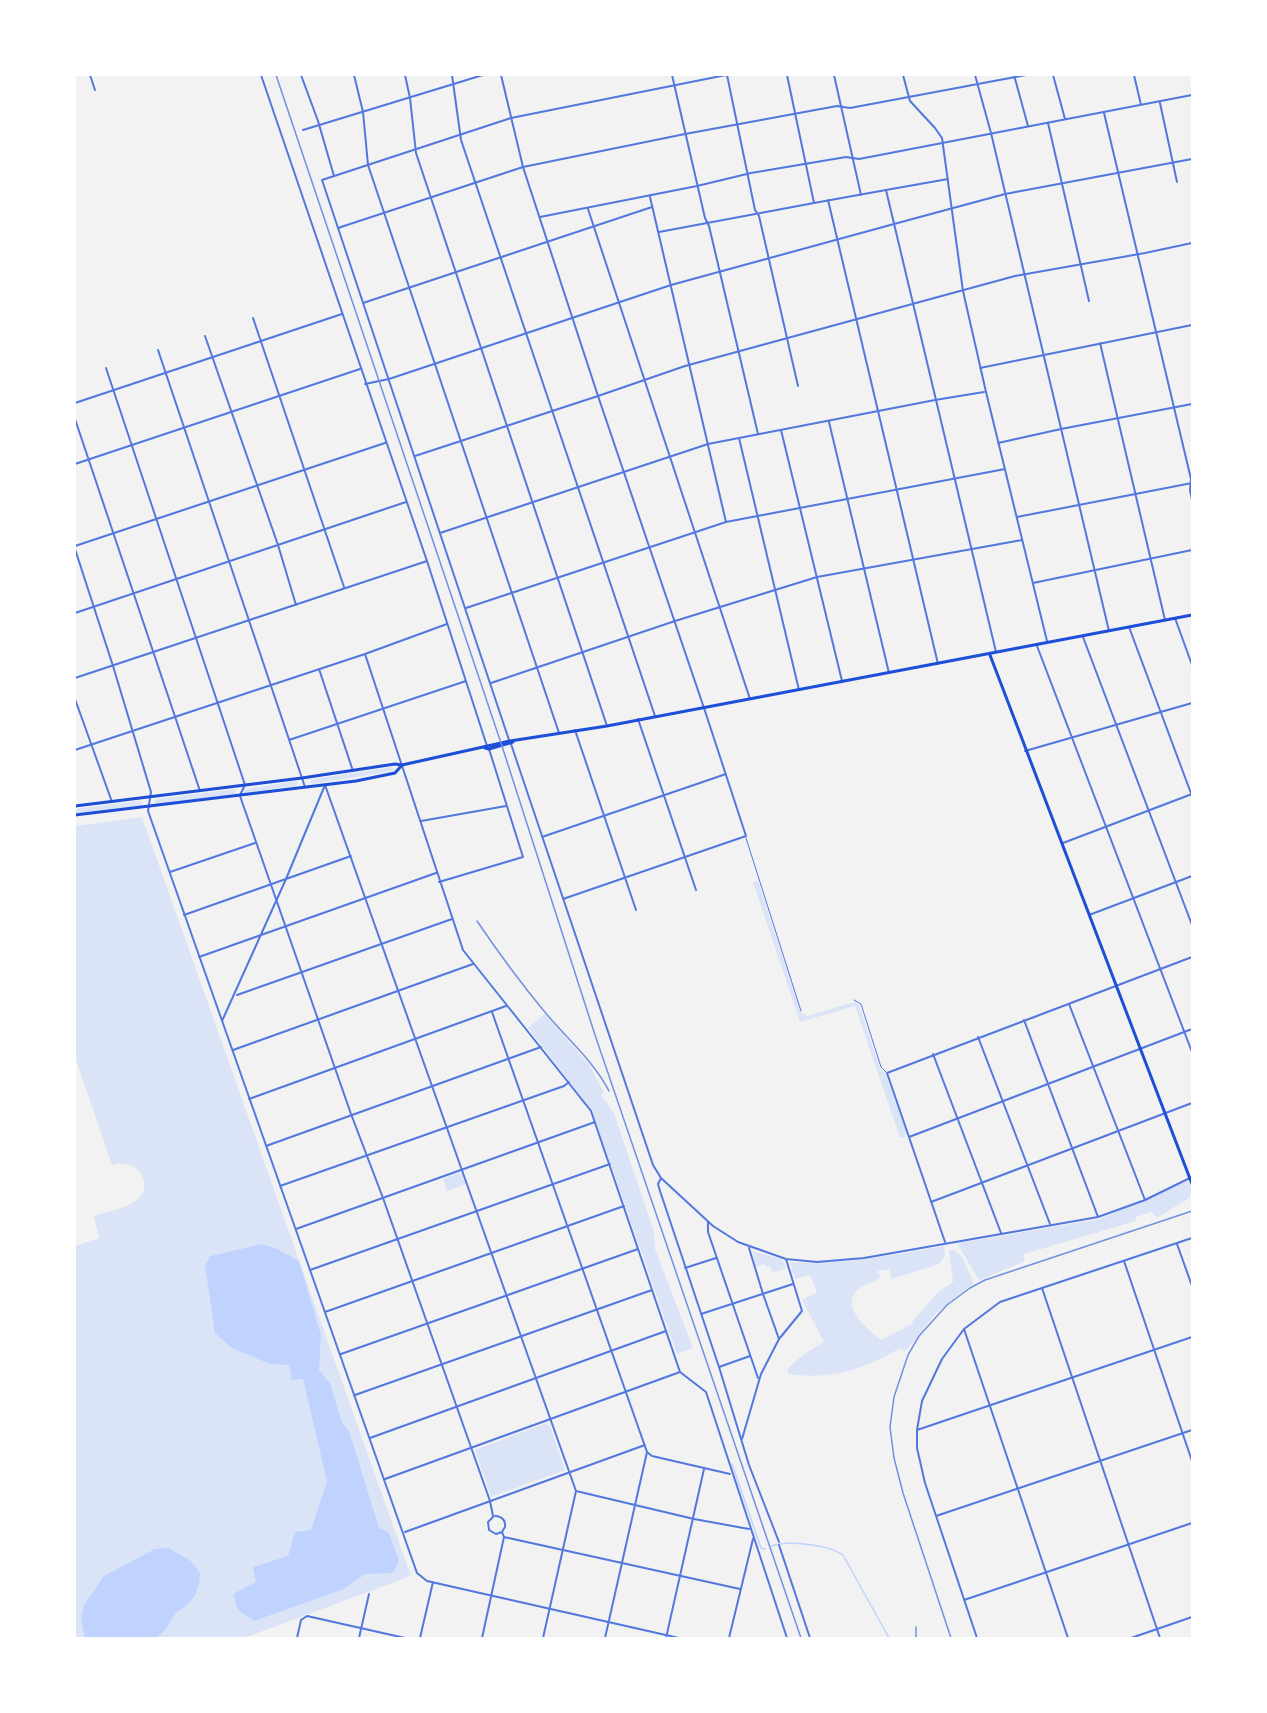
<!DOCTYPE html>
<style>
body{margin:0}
#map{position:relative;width:1267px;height:1713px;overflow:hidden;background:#f2f2f2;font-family:"Sofia Sans Condensed",sans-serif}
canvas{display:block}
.frame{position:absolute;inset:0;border:76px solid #fff;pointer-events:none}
</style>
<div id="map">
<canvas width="1267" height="1713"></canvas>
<div class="frame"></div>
</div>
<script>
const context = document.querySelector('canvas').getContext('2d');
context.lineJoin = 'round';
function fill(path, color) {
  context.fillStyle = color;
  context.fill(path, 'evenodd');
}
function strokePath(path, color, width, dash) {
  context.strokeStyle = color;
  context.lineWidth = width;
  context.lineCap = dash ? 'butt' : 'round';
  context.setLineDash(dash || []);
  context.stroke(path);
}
const green = new Path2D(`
 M392,767L395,769L393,771L312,784L310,782L313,779Z
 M295,781L299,783L295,786L245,793L243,791L246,789Z
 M235,789L237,791L235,794L158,804L154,802L157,799Z
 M139,801L142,802V805L75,814V809Z
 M142,817L411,1576L244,1638H75V1246L99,1238L94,1216C106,1212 123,1209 134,1202C155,1190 142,1157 112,1165L75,1057V826Z
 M758,881L801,1013L807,1016L855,1002L859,1005L881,1071L885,1072L886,1075L906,1132L904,1137L900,1138L855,1006L800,1022L753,882Z
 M545,1014L590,1066L604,1093L601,1095L614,1113L654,1232L655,1249L693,1348L677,1354L592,1111L528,1028Z
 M459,1173L462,1175L466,1184L447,1191L443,1179Z
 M1188,1181L1192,1190L1189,1198L1157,1218L1151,1212L1136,1217V1221L1024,1254V1262L979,1280L957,1243L1100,1219Z
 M944,1246L945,1256L939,1264L892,1279L889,1269L877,1271L881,1278C873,1282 861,1285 855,1293C842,1309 870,1331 881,1340L912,1324L913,1321L937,1293L953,1282L949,1250H954L962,1257L974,1283L936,1313L908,1348L904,1351L900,1348C865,1369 831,1380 789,1374L787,1369C798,1358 810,1350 824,1342L802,1300L817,1292L810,1275L795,1279L790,1262C843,1265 892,1255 944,1246Z
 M752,1251L782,1259L786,1268L773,1273L770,1265L766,1267L764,1264L756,1267Z
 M546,1423L550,1426L565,1470L491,1497L475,1450Z`);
const water = new Path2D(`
 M262,1244L277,1249L299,1261L321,1335L319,1370L330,1383L342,1423L349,1431L379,1528L389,1533L399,1561L393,1573L365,1574L344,1589L254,1621L238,1610L233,1594L256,1582L253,1567L288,1556L295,1532L311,1530L327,1481L303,1379L292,1380L289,1365L270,1364L232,1348L215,1333L205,1265L211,1256Z
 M168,1548L191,1561L200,1573L199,1585L194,1597L185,1607L176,1612L166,1629L156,1638H85L81,1618L84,1605L104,1576L155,1549Z`);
const stream = new Path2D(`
 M732,1464L761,1548L765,1549
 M772,1546C788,1540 829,1545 843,1555L889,1638`);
const service = new Path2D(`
 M746,838L801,1011
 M854,1000L861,1004L881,1067L886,1072`);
const minor = new Path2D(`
 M90,75L95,90
 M261,75L427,561L487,746
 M301,75L318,121L334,176
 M354,75L363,112L368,165L559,733
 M405,75L410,98L416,153L607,726
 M672,75L705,218L709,226L758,434
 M727,75L755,210L759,216L798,386
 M903,75L910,101L935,128L942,138L963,291L986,392L1047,641
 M975,75L991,133L1109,631
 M1014,75L1028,126
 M1053,75L1065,119
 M1134,75L1141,105
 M1160,103L1177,182
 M1104,113L1191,479L1190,490L1192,500
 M1048,123L1089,301
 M303,130L483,75
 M886,190L948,179
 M650,197L726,522
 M588,209L750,699
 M540,217L697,186L751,173L846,157L859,159L1192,95
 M338,228L523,167L685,134L837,106L850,108L1026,75
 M659,232L814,203
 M363,303L652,207
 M253,318L344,587
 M205,336L278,545L296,605
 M1100,343L1165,620
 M158,350L305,787
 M106,368L245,785L240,795
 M980,368L1192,325
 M365,384L389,379L671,285L894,224L1005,194L1192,159
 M75,403L342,314
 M75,419L200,791
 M829,422L889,673
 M781,430L842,681
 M739,438L799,690
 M998,443L1061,429L1192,404
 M415,456L598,396
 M75,464L360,369
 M1017,517L1192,483
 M440,533L708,444L935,400L984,392
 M75,546L385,443
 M75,549L113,666L151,792L148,811L417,1573L427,1581L679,1638
 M1033,583L1192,550
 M466,608L726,522L1005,469
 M75,613L406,502
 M1175,618L1192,665
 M1129,627L1192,796
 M1083,637L1192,925
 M1037,646L1192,1052
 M365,654L463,950L591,1111L680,1372L706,1392L787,1638
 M319,669L353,771
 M75,678L427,561
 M491,683L675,621L817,577L1022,540
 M75,699L112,802
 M638,719L696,890
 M575,730L636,910
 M289,740L466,681
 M509,740L322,180L511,118L726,75
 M511,744L653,1165L661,1178L658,1184L660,1191L719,1367L749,1465L779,1542
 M75,750L365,654L447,624
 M1025,751L1192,703
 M325,785L576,1491L543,1638
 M421,821L506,806
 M542,837L726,774
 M1063,843L1192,794
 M170,872L255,843
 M439,882L523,857L489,749
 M563,899L746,836L704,708
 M184,915L351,856
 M1089,915L1192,876
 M199,957L436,873
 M237,995L452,919
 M1069,1004L1145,1200
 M492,1012L647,1452L605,1638
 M1024,1020L1098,1217
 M222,1021L286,879L325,785
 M978,1037L1050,1224
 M233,1050L473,964
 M933,1054L1001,1233
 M249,1099L506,1006
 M909,1137L1192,1029
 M266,1146L541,1047
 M661,1178L713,1226L738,1242L786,1259L817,1262L864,1258L1098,1217L1145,1200L1192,1177
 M280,1186L564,1086L569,1082
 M931,1202L1192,1103
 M708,1222V1232L758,1378
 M296,1229L595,1122
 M945,1242L887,1073L1192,957
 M1177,1244L1192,1286
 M749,1248L763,1294L779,1339
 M1124,1261L1192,1461
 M685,1268L716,1258
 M310,1270L610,1164
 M1042,1288L1160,1638
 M325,1312L624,1206
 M701,1314L793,1284
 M964,1329L1068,1638
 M341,1354L638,1249
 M719,1367L750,1356
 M355,1395L652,1290
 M917,1430L1192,1337
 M370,1438L666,1331
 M742,1439L761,1374L779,1339L802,1311L786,1259
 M647,1452L652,1456L730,1474
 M385,1479L680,1372
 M576,1491L694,1519L749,1529
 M936,1516L1192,1430
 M405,1532L645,1445
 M504,1537L740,1589
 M779,1545L810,1638
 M964,1600L1192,1523
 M297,1638L301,1620L307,1616L405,1638
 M359,1638L369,1594
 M420,1638L433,1582
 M666,1638L704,1469
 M729,1638L753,1539
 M977,1638L925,1483L917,1448V1430L922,1401L942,1359L964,1329L1000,1302L1192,1238
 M1131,1638L1192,1617`);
const tertiary = new Path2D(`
 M452,75L461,140L655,716
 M501,75L523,167L598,396L704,708
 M787,75L814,203L886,190L996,652
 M834,75L861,195
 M828,200L938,664
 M598,396L685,366L1015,276L1145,253L1192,243
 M240,796L351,1114L383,1198L490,1501L493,1516
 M495,1516C502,1516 506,1521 505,1527L502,1532
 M493,1517L488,1522L489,1530L496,1534L502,1532
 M482,1638L504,1537L502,1532`);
const secondary = new Path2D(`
 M990,655L1192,1184
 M485,748L489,749L513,742
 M75,806L302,778L395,764L402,765L510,741L607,726L1192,615
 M75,815L356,781L395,773L402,765`);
const rail = new Path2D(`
 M276,75L501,743L595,1035L801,1638
 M477,921C498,952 520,982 544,1011C566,1038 593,1060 609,1091
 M916,1638V1627
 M951,1638L903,1493L894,1458L890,1427L894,1397L908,1355L919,1336L947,1305L970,1288L985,1280L1192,1211`);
fill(green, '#dbe4f7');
fill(water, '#bfd3fe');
strokePath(stream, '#bfd3fe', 1.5);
strokePath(service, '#5277de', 1);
strokePath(minor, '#5277de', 2);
strokePath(tertiary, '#5277de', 2);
strokePath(secondary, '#1d4ed8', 3);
strokePath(rail, '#7290e2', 1.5);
</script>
